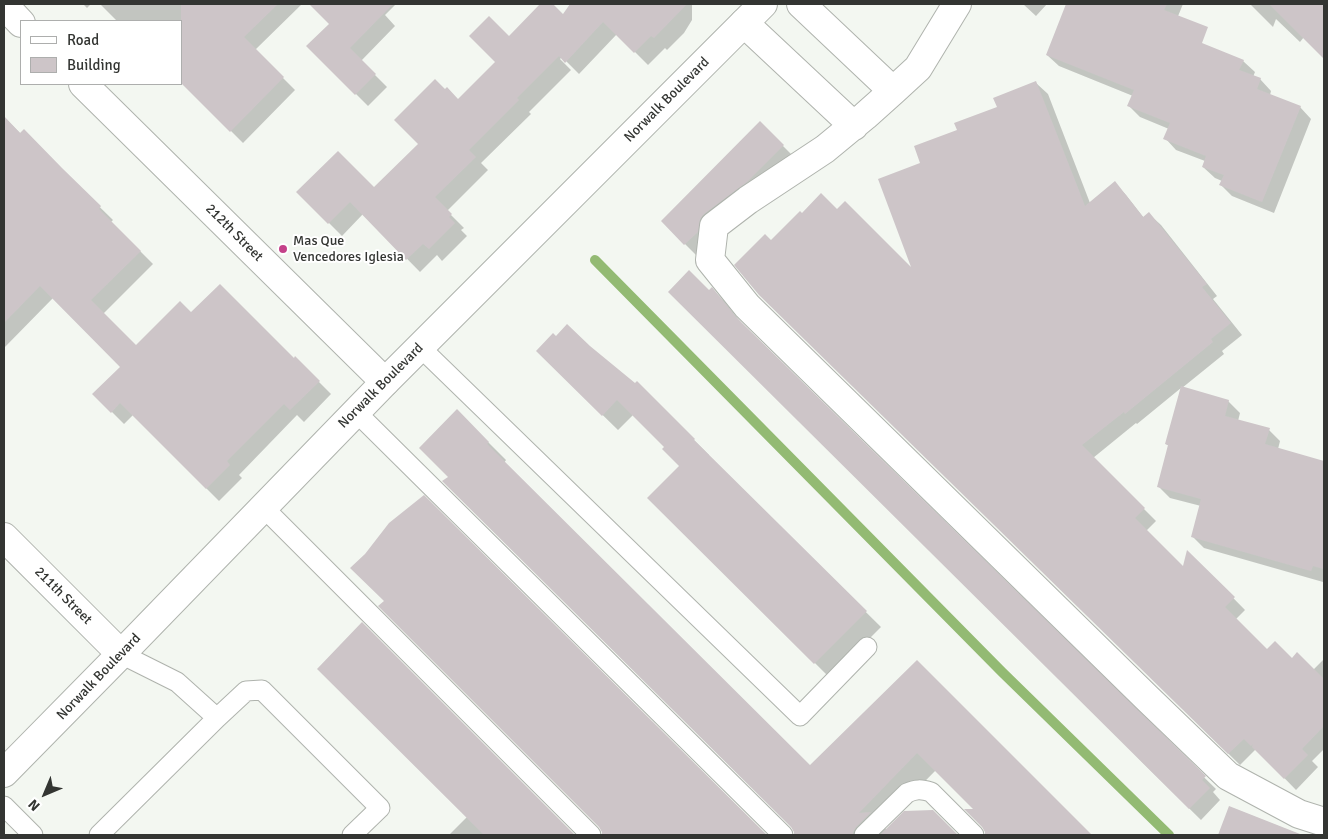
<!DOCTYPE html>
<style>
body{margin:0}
#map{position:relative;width:1328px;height:839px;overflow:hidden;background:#f3f7f1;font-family:Signika,sans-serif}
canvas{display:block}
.frame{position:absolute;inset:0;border:5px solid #333532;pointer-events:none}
.legend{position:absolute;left:20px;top:20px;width:162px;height:65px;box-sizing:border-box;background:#fff;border:1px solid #adaead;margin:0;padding:6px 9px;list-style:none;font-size:15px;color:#333532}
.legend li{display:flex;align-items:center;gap:10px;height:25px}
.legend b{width:25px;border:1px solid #adaead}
.north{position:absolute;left:20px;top:769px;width:50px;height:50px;-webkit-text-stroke:4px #fff;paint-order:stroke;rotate:225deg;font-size:14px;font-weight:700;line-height:20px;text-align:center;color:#333532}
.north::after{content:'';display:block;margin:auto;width:18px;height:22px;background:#333532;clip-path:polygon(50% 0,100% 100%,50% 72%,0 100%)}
</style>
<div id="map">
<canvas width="1328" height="839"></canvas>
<div class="frame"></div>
<ul class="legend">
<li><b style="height:6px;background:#fff"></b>Road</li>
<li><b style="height:14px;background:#cdc5c8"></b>Building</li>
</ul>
<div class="north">N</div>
</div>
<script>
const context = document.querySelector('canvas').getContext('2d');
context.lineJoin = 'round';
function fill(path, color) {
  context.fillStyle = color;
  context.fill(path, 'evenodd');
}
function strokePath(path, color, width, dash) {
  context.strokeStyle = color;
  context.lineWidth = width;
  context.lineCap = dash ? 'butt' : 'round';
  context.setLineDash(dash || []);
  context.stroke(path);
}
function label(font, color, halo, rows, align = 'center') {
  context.font = font + ' Signika,sans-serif';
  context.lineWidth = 4;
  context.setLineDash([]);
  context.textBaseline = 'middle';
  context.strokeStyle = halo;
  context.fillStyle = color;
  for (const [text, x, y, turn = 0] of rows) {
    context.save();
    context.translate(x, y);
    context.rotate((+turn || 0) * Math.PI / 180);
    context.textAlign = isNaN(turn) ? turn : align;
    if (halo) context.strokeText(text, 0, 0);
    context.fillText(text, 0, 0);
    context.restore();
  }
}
const shadow = new Path2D(`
 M83,4H91L87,8Z
 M100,4H302L255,50L295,90L243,143L181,81V21H117Z
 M310,4H396L385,15L395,26L361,61L387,87L368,106L308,46L330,24Z
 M579,4H692V20L684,33L667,50L665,48L648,65L617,34L579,74L562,57L560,59L571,70L529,112L531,114L481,163L488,170L447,211L464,228L461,230L467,236L442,261L437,255L420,272L363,214L342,236L298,192L374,189L420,144L445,90L458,101L497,62L509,38L569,14Z
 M1023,4H1047L1036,16Z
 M1067,4H1183L1158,65L1243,61L1255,72L1253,77L1260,79L1271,91L1270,95L1300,107L1311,119L1274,213L1232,196L1221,185L1222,181L1215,178L1203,167L1205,161L1176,150L1165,138L1169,129L1140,117L1129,106L1133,96L1059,66L1047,55Z
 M1250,4H1324V57L1304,37L1300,42L1276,19L1273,27Z
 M1036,83L1048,94L1090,203L1115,183L1126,195L1144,218L1149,214L1161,225L1217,296L1213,299L1242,335L1222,351L1224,354L1182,388L1228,401L1240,413L1238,421L1269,430L1280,441L1278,449L1324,462V577L1323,582L1204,548L1192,536L1201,506L1170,498L1158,486L1169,446L1166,444L1181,388L1137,424L1136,423L1093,458L1156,521L1146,531L1184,568L1188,552L1245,610L1236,619L1267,650L1292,659L1313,670L1323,660L1324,662V749L1312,761L1318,767L1296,790L1256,749L1240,765L760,295L771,242L802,214L837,211L914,272L922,164L958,130L998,108Z
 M4,117L21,134L69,177L113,220L111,222L153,264L103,314L136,347L191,314L294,360L295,358L331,394L304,422L297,415L239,475L242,478L219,501L133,415L124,424L94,394L122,367L53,298L4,348Z
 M760,123L794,157L697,256L662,221Z
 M712,289L723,300L746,329L1216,789L1213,792L1220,800L1201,820L1142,762L709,291Z
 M556,337L589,347L635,385L637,383L709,455L708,456L881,627L830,678L649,498L681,466L666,447L633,415L618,430L537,351Z
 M457,411L506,460L504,463L810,767L917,662L1090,835H986V831L976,810L936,770L882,825L887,830L933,812L957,835H795V831L792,827L450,477Z
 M424,497L766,835H603V832L600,826L385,601Z
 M362,624L574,835H449L467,817Z
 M1230,807L1301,835H1220Z`);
const stream = new Path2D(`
 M595,260L1002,672L1169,835`);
const building = new Path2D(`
 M181,4H278L244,37L284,77L230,132L181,83Z
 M309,4H393L350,48L376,74L355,95L306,46L329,24Z
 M540,4H553L563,14L570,4H687L654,38L651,36L634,53L603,22L565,63L559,56L517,98L519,100L469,150L476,157L435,197L452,214L449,217L455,223L429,249L423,244L406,260L350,202L328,224L296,192L338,151L374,187L418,144L394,120L435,79L445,89L447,87L458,99L495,62L469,36L489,16L509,36Z
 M1066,4H1167L1164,10L1208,27L1202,43L1244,60L1239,70L1261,78L1257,89L1301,106L1262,202L1219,185L1224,175L1202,167L1206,156L1163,139L1170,123L1127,106L1134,90L1046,55Z
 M1269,4H1324V59Z
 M1036,81L1085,206L1115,181L1143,217L1149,212L1207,284L1202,287L1231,323L1211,339L1213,342L1125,414L1124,412L1082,445L1145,508L1135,518L1183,566L1187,550L1235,597L1225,607L1267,649L1275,641L1292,658L1297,652L1324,679V726L1302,749L1308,755L1284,779L1252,747L1253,744L1251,746L1244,739L1228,754L759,295L734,265L765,234L771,240L800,211L802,213L821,193L837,209L845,201L911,267L878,179L920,163L914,146L957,130L954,123L997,107L993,98Z
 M4,116L20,133L24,129L62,168L101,206L99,209L141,251L91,300L136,345L180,301L191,312L220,284L294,358L295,356L320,381L290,410L284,404L227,461L230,465L206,489L120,403L111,413L92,394L120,367L40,286L4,323Z
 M760,121L784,145L747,182L704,214L700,219L698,232L684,245L661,221Z
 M689,270L709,290L712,287L736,317L1206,776L1202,780L1210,788L1189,809L668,292Z
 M567,324L590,346L635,383L637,381L695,439L694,440L867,611L814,664L647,498L679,466L662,449L664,447L617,400L602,416L536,351L553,333L556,336Z
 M1181,386L1229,400L1225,416L1270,428L1265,444L1324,461V569L1313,566L1311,571L1191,537L1201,499L1157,487L1168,445L1165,444Z
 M457,409L489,442L487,444L810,765L917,660L1092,835H985V832L982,827L964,809H973L917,753L859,813L871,812L856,827L853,832V835H794V832L791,827L442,481L448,477L419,448Z
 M424,495L767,835H602V832L599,827L378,606L384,601L350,568L365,554L389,523Z
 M362,622L575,835H484L317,669Z
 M1229,806L1300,834V835H1218Z
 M933,810L958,835H880L904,811Z`);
const lane = new Path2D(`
 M420,347L800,716L867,647
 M356,412L783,835
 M263,507L591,835
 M121,654L177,682L217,718
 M4,806L33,835
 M99,835L217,718L246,691L262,690L380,808L352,835
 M864,835L907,793C916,789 921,789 931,792L974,835`);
const street = new Path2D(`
 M801,4L893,91
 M957,4L918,68L893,91L865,116L825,149L748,200L714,226L710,260L747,306L1147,698L1228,776L1299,814L1324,822
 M4,5L21,23
 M744,23L854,126
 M83,84L385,382
 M4,537L121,654`);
const secondary = new Path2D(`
 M4,773L121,654L385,382L763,4`);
const markers = [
 [283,249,5,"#c44189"]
];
const streetNames = [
 ["Norwalk Boulevard",667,100,-45],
 ["212th Street",234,233,45],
 ["Norwalk Boulevard",381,386,-45],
 ["211th Street",63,596,45],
 ["Norwalk Boulevard",99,677,-46]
];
const poiNames = [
 ["Mas Que",293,241],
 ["Vencedores Iglesia",293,257]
];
fill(shadow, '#0003');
strokePath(stream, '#93ba73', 10);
fill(building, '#cdc5c8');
strokePath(lane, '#afb3ad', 21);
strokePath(street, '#afb3ad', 30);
strokePath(secondary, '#afb3ad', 30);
strokePath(lane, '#fff', 19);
strokePath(street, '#fff', 28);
strokePath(secondary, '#fff', 28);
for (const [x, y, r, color] of markers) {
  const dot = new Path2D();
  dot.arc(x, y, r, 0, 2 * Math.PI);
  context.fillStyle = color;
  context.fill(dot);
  strokePath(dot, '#fff', 2);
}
label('14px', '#333532', '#fff', streetNames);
label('14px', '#333532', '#fff', poiNames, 'left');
</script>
